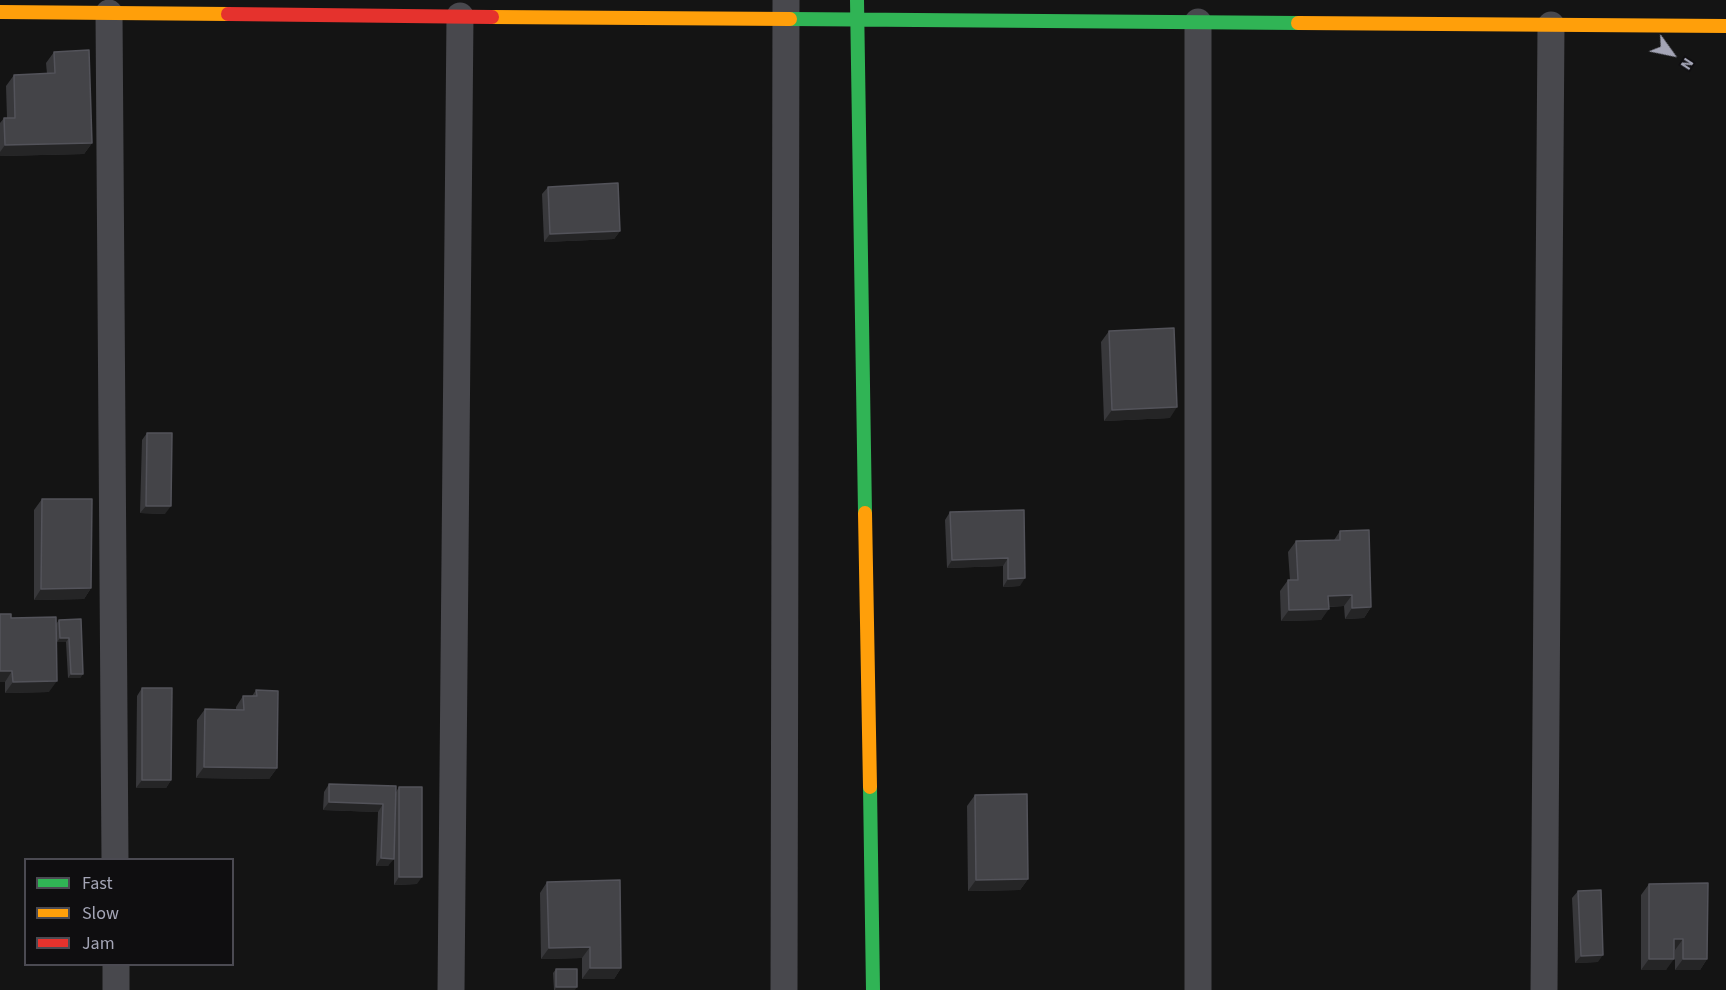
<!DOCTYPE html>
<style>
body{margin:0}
#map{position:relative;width:1726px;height:990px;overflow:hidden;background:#141414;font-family:"Source Sans 3",sans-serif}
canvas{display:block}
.legend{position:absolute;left:24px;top:858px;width:210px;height:108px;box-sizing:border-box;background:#0f0e10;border:2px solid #4b4a52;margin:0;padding:8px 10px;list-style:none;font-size:18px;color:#a4a5b6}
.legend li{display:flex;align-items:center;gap:12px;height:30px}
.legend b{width:30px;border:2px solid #4b4a52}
.north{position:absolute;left:1642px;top:24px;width:60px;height:60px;-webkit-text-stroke:4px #0f0e10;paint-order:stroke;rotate:123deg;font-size:16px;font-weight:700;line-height:24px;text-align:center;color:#a4a5b6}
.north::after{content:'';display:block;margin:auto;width:21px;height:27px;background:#a4a5b6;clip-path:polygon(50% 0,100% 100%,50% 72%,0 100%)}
</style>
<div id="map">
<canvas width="1726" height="990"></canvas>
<ul class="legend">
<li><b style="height:8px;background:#30b455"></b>Fast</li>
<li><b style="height:8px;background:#ff9f0a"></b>Slow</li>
<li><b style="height:8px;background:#e5322d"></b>Jam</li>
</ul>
<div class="north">N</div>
</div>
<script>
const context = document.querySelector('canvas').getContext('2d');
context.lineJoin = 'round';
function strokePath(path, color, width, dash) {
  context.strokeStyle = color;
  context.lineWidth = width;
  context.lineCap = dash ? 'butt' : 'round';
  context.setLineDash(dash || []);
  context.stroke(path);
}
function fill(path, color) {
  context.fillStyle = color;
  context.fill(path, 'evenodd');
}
const street = new Path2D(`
 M109,13L115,860
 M116,964V990
 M451,990L460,16
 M784,990L786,0
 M1198,990V22
 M1544,990L1551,25`);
const fast = new Path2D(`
 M857,0L865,513
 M790,19L1298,23
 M870,787L873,990`);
const slow = new Path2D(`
 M0,12L228,14
 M492,17L790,19
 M1298,23L1726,26
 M865,513L870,787`);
const jam = new Path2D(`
 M228,14L492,17`);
const wall = new Path2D(`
 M54,52L92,143L84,154L0,156V123L4,118H7L6,86L14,75L47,74L46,63Z
 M548,187L620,231L614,239L544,242L542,194Z
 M1109,331L1170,418L1104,421L1101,342Z
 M147,433L165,514L140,513L142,440Z
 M42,499L91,588L84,599L34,600V510Z
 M1024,510L1020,586L1003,587V566L947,568L945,520L950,512Z
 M1340,531L1371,607L1364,618L1345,619L1344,606L1329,607L1321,620L1281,621L1280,591L1288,580H1290L1288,552L1296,541L1334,540Z
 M0,614L11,618L49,692L5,693V682H0Z
 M81,619L83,674L80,678H68L66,642H57L56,624L59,620Z
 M142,688L171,780L166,788H136L137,696Z
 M256,690L277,768L269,779L196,778L197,720L205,709L236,710V707L243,696H252Z
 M329,784L396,792L399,787L417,884L394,885V855L388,866H376L378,812L323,810L324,792Z
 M975,795L1028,879L1020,890L968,891L967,806Z
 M547,882L621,968L614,979H582V958L541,959L540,893Z
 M1649,884L1707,959L1700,970H1675V950H1674L1666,970H1641V895Z
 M1578,891L1598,962L1575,963L1572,898Z
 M556,969L575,990H554L553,973Z`);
const shadedWall = new Path2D(`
 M92,143L84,154L0,156V152L5,145Z
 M620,231L614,239L544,242L550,234Z
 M1177,407L1170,418L1104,421L1112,410Z
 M146,506H171L165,514L140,513Z
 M1008,558L1003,566L947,568L952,560Z
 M1025,578L1020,586L1003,587L1008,579Z
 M91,588L84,599L34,600L41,589Z
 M1352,595L1344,606L1321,607L1328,596Z
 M1371,607L1364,618L1345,619L1352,608Z
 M1329,609L1321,620L1281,621L1289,610Z
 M60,638H69L66,642H57Z
 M0,671H12L5,682H0Z
 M71,674H83L80,678H68Z
 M57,681L49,692L5,693L13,682Z
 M204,767L277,768L269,779L196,778Z
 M142,780H171L166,788H136Z
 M329,802L383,804L378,812L323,810Z
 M381,858L394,859L388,866H376Z
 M399,877H422L417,884L394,885Z
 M1028,879L1020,890L968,891L976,880Z
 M1674,939H1683L1675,950H1666Z
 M590,947L582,958L541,959L549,948Z
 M1603,955L1598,962L1575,963L1581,956Z
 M1649,959H1674L1666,970H1641Z
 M1683,959H1707L1700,970H1675Z
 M590,968H621L614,979H582Z
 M556,987H577L575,990H555Z`);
const building = new Path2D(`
 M89,50L92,143L5,145L4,118H15L14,75L55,73L54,52Z
 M618,183L620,231L550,234L548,187Z
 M1174,328L1177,407L1112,410L1109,331Z
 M147,433H172L171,506H146Z
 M42,499H92L91,588L41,589Z
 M1024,510L1025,578L1008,579V558L952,560L950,512Z
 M1369,530L1371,607L1352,608V595L1328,596L1329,609L1289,610L1288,580H1298L1296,541L1340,540V531Z
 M0,614H11V618L56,617L57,681L13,682L12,671H0Z
 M81,619L83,674H71L69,638H60L59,620Z
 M142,688H172L171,780H142Z
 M256,690L278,691L277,768L204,767L205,709L244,710L243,696H257Z
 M329,784L396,786L394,859L381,858L383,804L329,802Z
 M399,787H422V877H399Z
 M1027,794L1028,879L976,880L975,795Z
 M620,880L621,968H590V947L549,948L547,882Z
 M1708,883L1707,959H1683V939H1674V959H1649V884Z
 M1601,890L1603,955L1581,956L1578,891Z
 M556,969H577V987H556Z`);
strokePath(street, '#48484d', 27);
strokePath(fast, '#30b455', 14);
strokePath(slow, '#ff9f0a', 14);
strokePath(jam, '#e5322d', 14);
fill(wall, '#38383b');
fill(shadedWall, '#252526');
fill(building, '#444448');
strokePath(building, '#53535a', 1.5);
</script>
